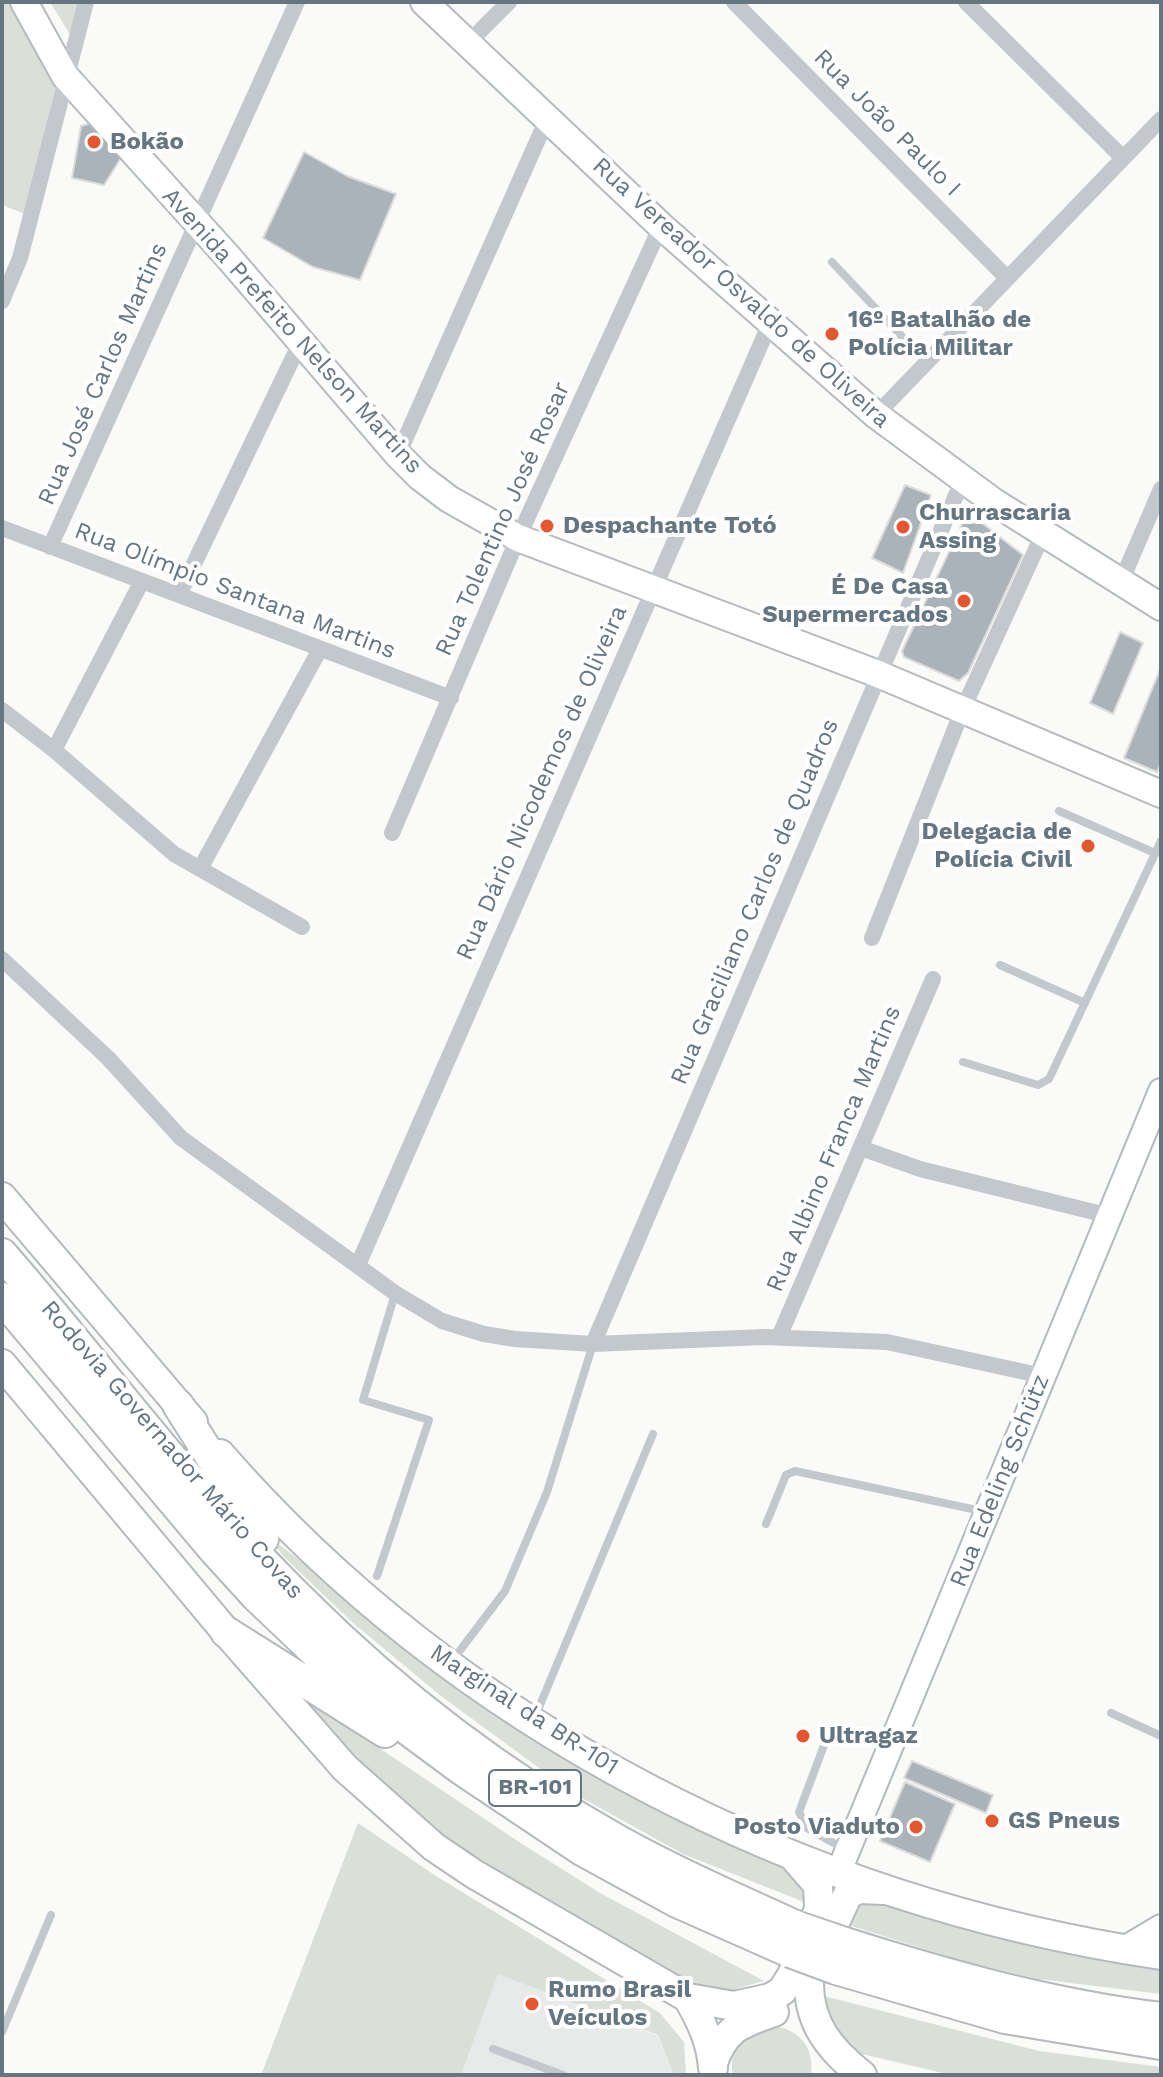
<!DOCTYPE html>
<meta charset="utf-8">
<style>
body{margin:0}
#map{position:relative;width:1163px;height:2077px;overflow:hidden;background:#fafaf8;font-family:"Work Sans",sans-serif}
canvas{display:block}
.frame{position:absolute;inset:0;border:4px solid #657683;pointer-events:none}
</style>
<div id="map">
<canvas width="1163" height="2077"></canvas>
<div class="frame"></div>
</div>
<script>
const context = document.querySelector('canvas').getContext('2d');
context.lineJoin = 'round';
function fill(path, color) {
  context.fillStyle = color;
  context.fill(path, 'evenodd');
}
function strokePath(path, color, width, dash) {
  context.strokeStyle = color;
  context.lineWidth = width;
  context.lineCap = dash ? 'butt' : 'round';
  context.setLineDash(dash || []);
  context.stroke(path);
}
function label(font, color, halo, rows, align = 'center') {
  context.font = font + ' "Work Sans",sans-serif';
  context.lineWidth = 8;
  context.setLineDash([]);
  context.textBaseline = 'middle';
  context.strokeStyle = halo;
  context.fillStyle = color;
  for (const [text, x, y, turn = 0] of rows) {
    context.save();
    context.translate(x, y);
    context.rotate((+turn || 0) * Math.PI / 180);
    context.textAlign = isNaN(turn) ? turn : align;
    if (halo) context.strokeText(text, 0, 0);
    context.fillText(text, 0, 0);
    context.restore();
  }
}
const built = new Path2D(`
 M498,1973L658,2036L674,2075H461Z`);
const green = new Path2D(`
 M2,2H17L58,77L25,214L2,205Z
 M50,2H79L71,36Z
 M268,1536L497,1712L672,1809L803,1877L804,1902L683,1854L573,1793L441,1696L353,1623L285,1558Z
 M290,1688L519,1842L600,1893L764,1981L718,1994H692L468,1857L422,1820L360,1762Z
 M358,1823L436,1876L660,2013L684,2042L686,2075H674L658,2035L498,1974L461,2075H261Z
 M853,1896L1009,1935L1161,1965V1994L1038,1979L956,1959L839,1922Z
 M816,1994L1039,2051L1161,2067V2075H951L845,2050Z
 M769,2025C797,2028 815,2045 811,2075H733C727,2047 747,2037 769,2025Z`);
const building = new Path2D(`
 M95,122L121,158L104,185L72,178L81,126Z
 M304,152L347,176L396,194L360,280L313,267L263,238Z
 M905,485L931,495L903,573L872,558Z
 M973,516L1023,555L968,673L959,681L904,657L902,651L964,520Z
 M1120,632L1143,643L1113,714L1090,703Z
 M1161,667V763L1157,772L1124,758Z
 M912,1761L993,1795L986,1813L904,1778Z
 M905,1782L955,1804L930,1862L880,1841Z`);
const service = new Path2D(`
 M832,262L926,362
 M1059,811L1155,853
 M1000,965L1085,1003
 M963,1062L1038,1085L1049,1079L1161,841
 M766,1524L786,1475L795,1471L986,1512
 M377,1576L429,1420L363,1400L395,1294
 M452,1661L505,1591L547,1492L593,1344
 M1111,1713L1161,1736
 M535,1717L653,1434
 M829,1732L799,1812L807,1828L846,1850
 M2,2032L51,1915
 M493,2049L563,2075`);
const minor = new Path2D(`
 M734,2L1007,278
 M966,2L1123,158
 M468,43L509,2
 M2,301L20,258L86,2
 M876,415L1161,119
 M398,455L547,119
 M2,528L451,698
 M50,547L297,2
 M1121,582L1161,489
 M179,595L301,341
 M2,710L54,750L174,854L302,927
 M54,750L142,581
 M392,833L518,538L661,226
 M200,869L320,649
 M872,938L962,711L1043,534
 M2,959L108,1058L181,1138L395,1293L442,1321L484,1334L515,1339L593,1344L764,1337L887,1342L1043,1376
 M861,1148L920,1169L1110,1216
 M358,1265L771,321
 M779,1337L933,979
 M593,1344L963,479`);
const secondary = new Path2D(`
 M839,1871L1161,1091
 M1124,1949L1161,1927`);
const primary = new Path2D(`
 M24,2L65,76L229,258L398,455L420,477L449,499L518,538L878,674L1161,794
 M424,2L661,226L876,415L994,502L1161,607`);
const trunk = new Path2D(`
 M2,1197L193,1422
 M2,1364L226,1632L345,1768L434,1847L474,1874L688,1998L734,2006L770,1998L782,1991L792,1975L819,1909L818,1885L793,1856
 M220,1454C459,1728 803,1902 1161,1955
 M823,1948L848,1894L859,1889L883,1890
 M809,1981C808,2023 830,2050 862,2075
 M688,1998C701,2021 711,2041 713,2068
 M713,2063C725,2028 740,2024 774,2012`);
const motorway = new Path2D(`
 M2,1254C102,1369 193,1494 302,1601C395,1694 504,1777 619,1841C677,1873 738,1900 798,1927
 M2,1298L215,1551L256,1596L336,1672L388,1715L461,1769L582,1850L677,1902L790,1952
 M178,1405L263,1539
 M226,1632L385,1732
 M845,1943C949,1976 1053,2005 1161,2018
 M836,1969L1005,2018L1161,2044`);
const motorwayBridge = new Path2D(`
 M798,1927L845,1943
 M790,1952L836,1969`);
const markers = [
 [94,142,8,"#e4572e"],
 [832,334,8,"#e4572e"],
 [547,526,8,"#e4572e"],
 [903,527,8,"#e4572e"],
 [964,601,8,"#e4572e"],
 [1088,846,8,"#e4572e"],
 [803,1736,8,"#e4572e"],
 [992,1821,8,"#e4572e"],
 [916,1827,8,"#e4572e"],
 [532,2004,8,"#e4572e"]
];
const shields = [
 [535,1788,92]
];
const shieldNames = [
 ["BR-101",535,1788]
];
const streetNames = [
 ["Rua João Paulo I",887,123,45],
 ["Rua Vereador Osvaldo de Oliveira",741,293,42],
 ["Avenida Prefeito Nelson Martins",292,331,48],
 ["Rua José Carlos Martins",103,374,-66],
 ["Rua Tolentino José Rosar",503,519,-66],
 ["Rua Olímpio Santana Martins",235,591,21],
 ["Rua Dário Nicodemos de Oliveira",542,783,-66],
 ["Rua Graciliano Carlos de Quadros",755,902,-67],
 ["Rua Albino Franca Martins",834,1149,-67],
 ["Rodovia Governador Mário Covas",172,1450,49],
 ["Rua Edeling Schütz",1000,1481,-68],
 ["Marginal da BR-101",524,1710,33]
];
const poiNames = [
 ["Bokão",110,142],
 ["16º Batalhão de",848,320],
 ["Polícia Militar",848,348],
 ["Churrascaria",919,513],
 ["Assing",919,541],
 ["Despachante Totó",563,526],
 ["É De Casa",948,587,"right"],
 ["Supermercados",948,615,"right"],
 ["Delegacia de",1072,832,"right"],
 ["Polícia Civil",1072,860,"right"],
 ["Ultragaz",819,1736],
 ["GS Pneus",1008,1821],
 ["Posto Viaduto",900,1827,"right"],
 ["Rumo Brasil",548,1990],
 ["Veículos",548,2018]
];
fill(built, '#e8e9e9');
fill(green, '#dadfd7');
fill(building, '#aab3b9');
strokePath(building, '#dcdcda', 2);
strokePath(secondary, '#b3babf', 28);
strokePath(primary, '#b5babe', 30);
strokePath(trunk, '#b4b9bd', 32);
strokePath(motorway, '#b4b9bd', 34);
strokePath(service, '#c3c8cc', 8);
strokePath(minor, '#c3c8cc', 16);
strokePath(secondary, '#fff', 24);
strokePath(primary, '#fff', 26);
strokePath(trunk, '#fff', 28);
strokePath(motorway, '#fff', 30);
strokePath(motorwayBridge, '#b4b9bd', 34, []);
strokePath(motorwayBridge, '#fff', 30);
for (const [x, y, r, color] of markers) {
  const dot = new Path2D();
  dot.arc(x, y, r, 0, 2 * Math.PI);
  context.fillStyle = color;
  context.fill(dot);
  strokePath(dot, '#fff', 3);
}
for (const [x, y, w] of shields) {
  const box = new Path2D();
  box.roundRect(x - w / 2, y - 18, w, 36, 6);
  context.fillStyle = '#fff';
  context.fill(box);
  strokePath(box, '#657683', 2);
}
label('bold 22px', '#657683', null, shieldNames);
label('24px', '#657683', '#fff', streetNames);
label('bold 24px', '#657683', '#fff', poiNames, 'left');
</script>
